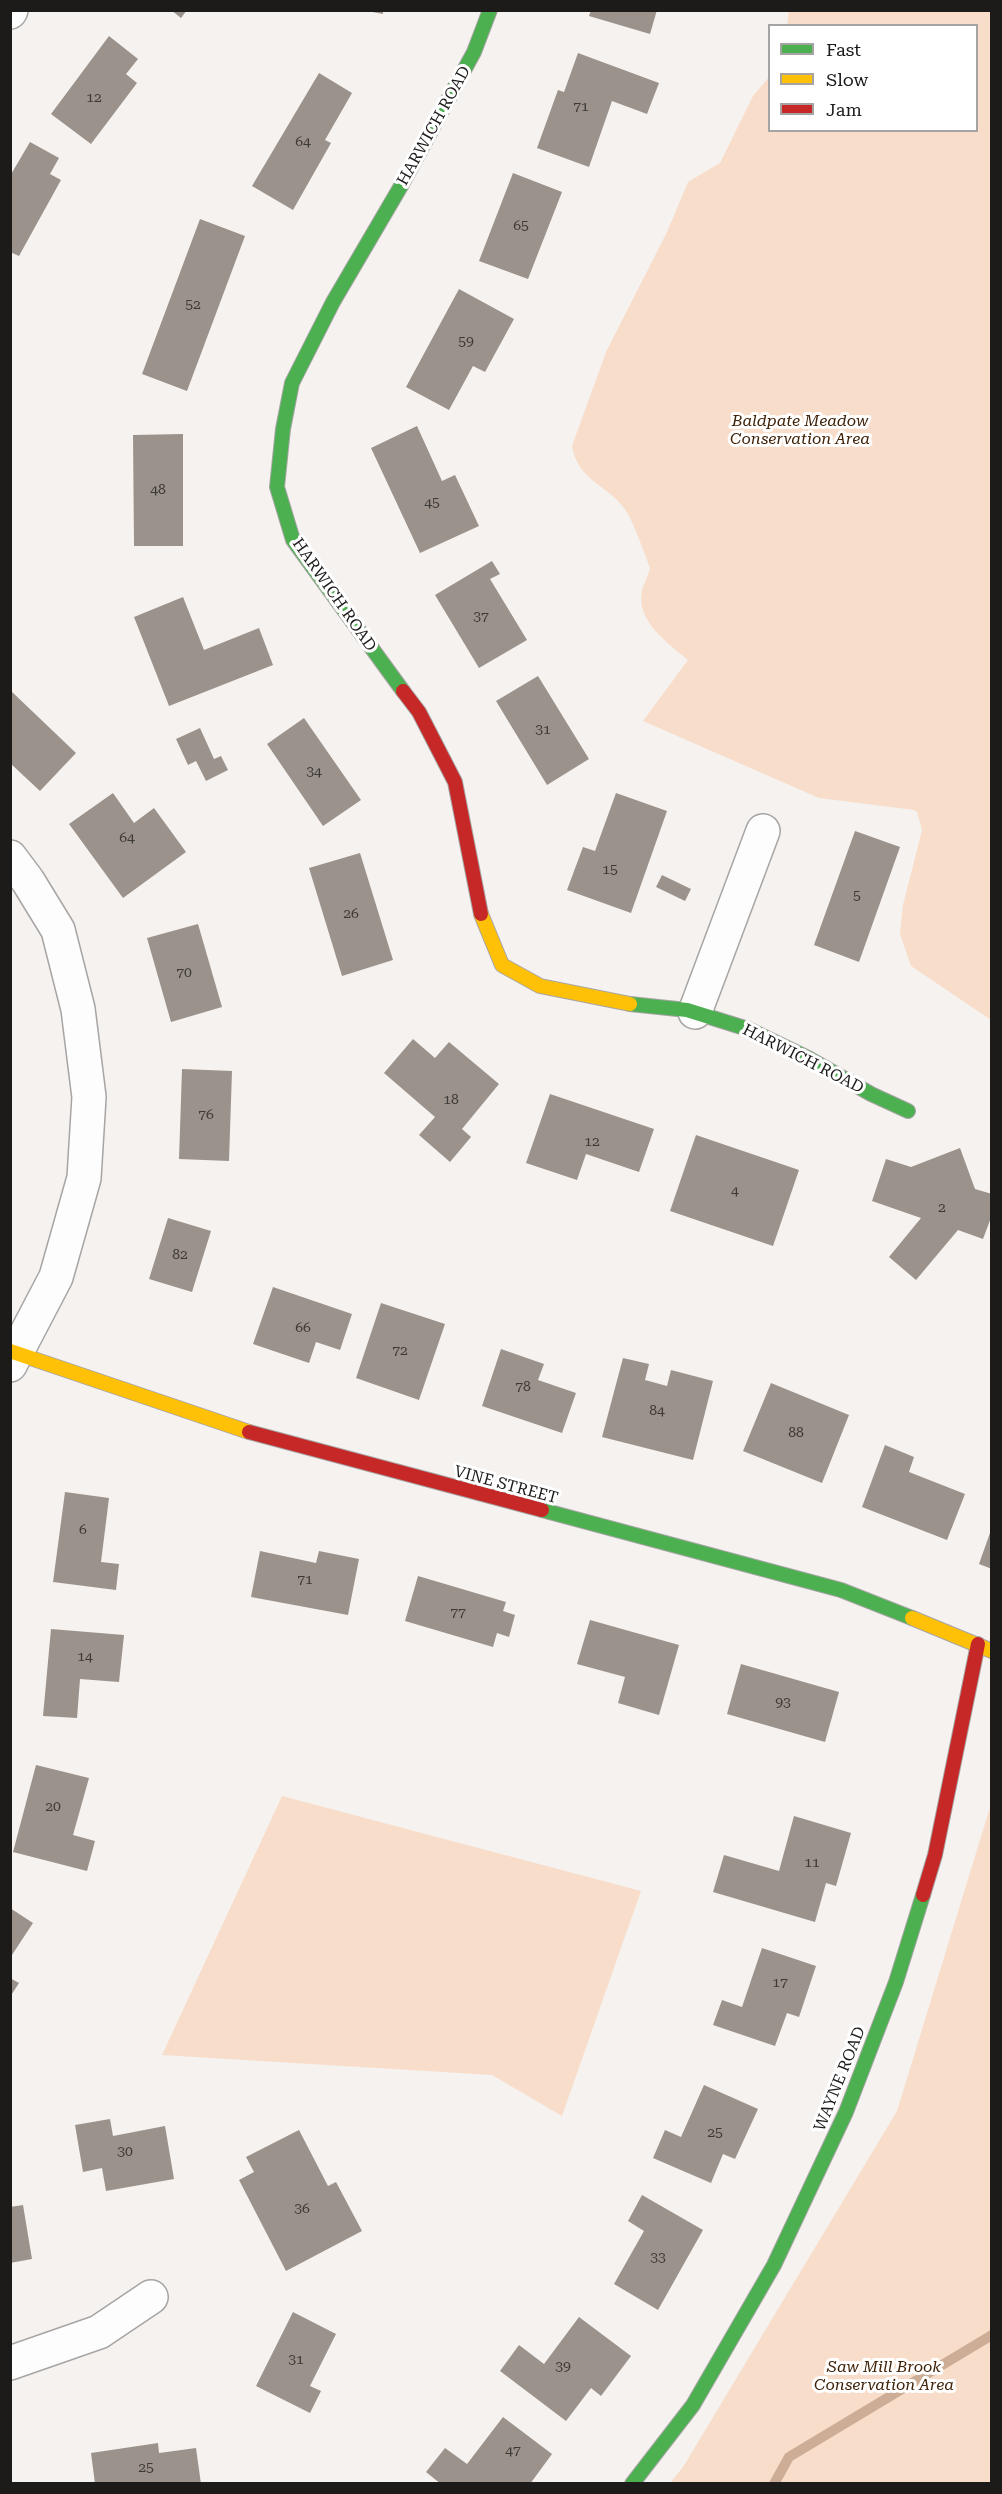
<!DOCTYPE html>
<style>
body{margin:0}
#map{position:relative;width:1002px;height:2494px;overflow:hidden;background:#f5f2f0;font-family:"Roboto Serif",serif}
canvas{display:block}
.frame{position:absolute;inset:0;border:12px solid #1d1b1a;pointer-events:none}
.legend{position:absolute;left:768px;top:24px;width:210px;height:108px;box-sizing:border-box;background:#fff;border:2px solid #a5a4a3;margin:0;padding:8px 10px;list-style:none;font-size:18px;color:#1d1b1a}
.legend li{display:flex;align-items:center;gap:12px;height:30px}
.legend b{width:30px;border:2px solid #a5a4a3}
</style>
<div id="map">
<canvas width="1002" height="2494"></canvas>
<div class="frame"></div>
<ul class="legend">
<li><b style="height:8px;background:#4caf50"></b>Fast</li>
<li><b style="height:8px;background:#ffc107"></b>Slow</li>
<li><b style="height:8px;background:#c62828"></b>Jam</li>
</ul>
</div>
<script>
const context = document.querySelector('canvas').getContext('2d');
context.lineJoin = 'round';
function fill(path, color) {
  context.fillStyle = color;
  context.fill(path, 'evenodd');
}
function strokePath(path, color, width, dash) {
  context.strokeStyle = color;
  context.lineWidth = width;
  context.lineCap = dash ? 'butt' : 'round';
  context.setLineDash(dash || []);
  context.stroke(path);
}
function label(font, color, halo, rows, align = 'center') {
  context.font = font + ' "Roboto Serif",serif';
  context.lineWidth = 6;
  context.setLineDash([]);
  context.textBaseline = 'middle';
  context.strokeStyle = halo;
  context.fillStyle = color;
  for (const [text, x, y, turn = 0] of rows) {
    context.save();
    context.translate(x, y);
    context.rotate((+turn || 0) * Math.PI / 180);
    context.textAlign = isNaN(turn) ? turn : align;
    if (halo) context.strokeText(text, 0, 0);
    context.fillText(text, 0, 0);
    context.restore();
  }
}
const green = new Path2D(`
 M789,11H991V1020L911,966L900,934L903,905L922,830L917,812L914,810L819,798L643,721L688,660C668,643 635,621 642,590C644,583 648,576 650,568C644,552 633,520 624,508C605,483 578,481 572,446L606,352L667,232L688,182L720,163L753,96L769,77L770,130H976V26L787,25Z
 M282,1796L641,1891L562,2116L492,2075L162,2055Z
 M991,1804V2483H670L683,2467L897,2111Z`);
const stream = new Path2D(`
 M774,2484L789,2457L992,2335`);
const building = new Path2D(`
 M171,10H187L181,18Z
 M362,10H383V14Z
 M591,10H657L650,34L589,16Z
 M109,36L138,59L126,74L137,83L91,144L51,114Z
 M578,53L659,83L647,114L612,101L589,167L537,148L558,90L564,92Z
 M319,73L352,93L325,140L331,143L293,210L252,186Z
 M30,142L59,158L50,174L61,180L19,256L10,252V176Z
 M513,173L562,192L528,279L479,261Z
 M200,219L245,236L187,391L142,374Z
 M459,289L514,319L485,372L473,366L449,410L406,387Z
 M417,426L442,481L455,475L479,526L420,553L371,448Z
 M183,434V546H134L133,435Z
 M492,561L500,574L490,579L527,640L479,668L435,595Z
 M183,597L204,650L259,628L273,665L169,706L134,617Z
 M538,676L589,759L547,785L496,701Z
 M10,690L76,753L40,791L10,763Z
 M304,718L361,800L323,826L267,744Z
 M200,728L214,759L221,756L228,770L206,781L196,761L188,765L176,739Z
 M113,793L134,823L154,808L186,852L123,898L69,824Z
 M616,793L667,811L631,913L567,890L583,847L595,851Z
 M855,831L900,847L859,962L814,945Z
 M360,853L393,960L342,976L309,868Z
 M662,875L691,889L685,901L656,887Z
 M198,924L222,1007L171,1022L147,938Z
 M413,1039L435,1058L449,1042L499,1084L462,1129L471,1137L450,1162L419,1135L435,1117L384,1073Z
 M182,1069L232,1071L229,1161L179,1159Z
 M550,1094L654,1129L639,1172L586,1154L577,1180L526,1163Z
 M696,1135L799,1170L773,1246L670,1211Z
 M960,1148L975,1189L992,1194V1215L983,1239L958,1230L916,1280L889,1257L921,1218L872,1201L886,1159L911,1167Z
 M168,1218L211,1231L192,1292L149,1279Z
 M273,1287L352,1314L340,1350L316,1342L309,1363L253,1344Z
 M381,1303L445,1324L419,1400L356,1378Z
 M501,1349L544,1364L538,1380L576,1393L562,1433L482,1406Z
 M623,1358L649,1364L645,1380L667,1386L671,1370L713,1381L693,1460L602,1437Z
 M771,1383L849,1415L822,1483L743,1451Z
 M885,1445L914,1457L909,1472L965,1494L947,1540L862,1507Z
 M65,1492L109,1498L101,1562L119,1564L116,1590L53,1582Z
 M991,1530H992V1569L979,1564Z
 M260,1551L316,1563L319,1551L359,1559L348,1615L251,1597Z
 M418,1576L506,1602L503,1611L515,1615L509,1637L497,1633L493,1647L405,1621Z
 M590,1620L679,1645L659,1715L618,1703L625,1677L577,1664Z
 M51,1629L124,1635L119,1682L80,1679L77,1718L43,1716Z
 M741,1664L839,1692L825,1742L727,1714Z
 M36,1765L89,1778L73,1835L95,1841L87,1871L13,1852Z
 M794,1816L851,1833L836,1886L826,1883L815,1922L713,1892L724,1855L779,1871Z
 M10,1908L33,1923L10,1958Z
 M762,1948L816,1966L799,2017L787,2013L775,2046L713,2025L722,2000L742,2007Z
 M10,1978L19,1983L10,1997Z
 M704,2085L758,2109L735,2159L723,2154L711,2183L653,2158L665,2130L681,2137Z
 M110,2119L113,2136L165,2126L174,2179L106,2191L102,2168L83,2172L75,2125Z
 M299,2130L328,2186L336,2182L362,2231L286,2271L239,2180L254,2172L246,2157Z
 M642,2195L703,2230L658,2310L614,2284L644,2231L628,2221Z
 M23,2205L32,2259L10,2263V2207Z
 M293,2312L336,2334L310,2386L321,2391L310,2413L256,2386Z
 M579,2317L631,2356L601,2396L591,2388L566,2421L500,2371L519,2345L544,2364Z
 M503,2417L552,2454L530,2484H441L426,2472L445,2448L467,2464Z
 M158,2443L159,2453L196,2448L201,2484H95L91,2453Z`);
const street = new Path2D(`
 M10,12L11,10
 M10,857L28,881L58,930L78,1009L89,1097L84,1178L56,1277L10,1365
 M695,1012L763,831
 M10,2363L99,2332L151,2297`);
const fast = new Path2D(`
 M403,691L293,540L277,487L283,429L292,383L333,302L401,186L474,52L490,10
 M630,1004L687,1010L748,1029L808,1058L871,1094L908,1111
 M542,1510L841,1590L912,1618
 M632,2484L693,2405L774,2265L846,2112L896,1982L923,1895`);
const slow = new Path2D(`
 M481,914L502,965L540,986L630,1004
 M10,1351L249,1432
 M912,1618L992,1651`);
const jam = new Path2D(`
 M403,691L419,712L455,782L481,914
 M249,1432L542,1510
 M923,1895L935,1855L978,1644`);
const numberNames = [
 ["12",94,98],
 ["71",581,107],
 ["64",303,142],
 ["65",521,226],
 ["52",193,305],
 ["59",466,342],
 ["48",158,490],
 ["45",432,503],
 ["37",481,617],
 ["31",543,730],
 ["34",314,772],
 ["64",127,838],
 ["15",610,870],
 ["5",857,896],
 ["26",351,914],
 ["70",184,973],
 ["18",451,1100],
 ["76",206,1115],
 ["12",592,1142],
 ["4",735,1191],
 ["2",942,1208],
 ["82",180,1255],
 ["66",303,1328],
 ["72",400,1351],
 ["78",523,1387],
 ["84",657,1411],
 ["88",796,1433],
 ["6",83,1530],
 ["71",305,1580],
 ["77",458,1613],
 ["14",85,1657],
 ["93",783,1703],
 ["20",53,1807],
 ["11",812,1863],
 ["17",780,1983],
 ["25",715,2133],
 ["30",125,2152],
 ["36",302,2209],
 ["33",658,2258],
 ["31",296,2360],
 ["39",563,2367],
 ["47",513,2451],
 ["25",146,2468]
];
const streetNames = [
 ["HARWICH ROAD",434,126,-61],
 ["HARWICH ROAD",334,595,55],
 ["HARWICH ROAD",803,1059,27],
 ["VINE STREET",506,1485,15],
 ["WAYNE ROAD",840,2079,-68]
];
const parkNames = [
 ["Baldpate Meadow",800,421],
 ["Conservation Area",800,439],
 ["Saw Mill Brook",884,2367],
 ["Conservation Area",884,2385]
];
fill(green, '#f8deca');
strokePath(stream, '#cdad96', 10);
fill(building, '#9b928b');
strokePath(street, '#a7a5a4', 36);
strokePath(fast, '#a7a5a4', 16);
strokePath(slow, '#a7a5a4', 16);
strokePath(jam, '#a7a5a4', 16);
strokePath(street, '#fefdfd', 33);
strokePath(fast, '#4caf50', 14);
strokePath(slow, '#ffc107', 14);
strokePath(jam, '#c62828', 14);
label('14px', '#3c3936', null, numberNames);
label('16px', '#1d1b1a', '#fff', streetNames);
label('italic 16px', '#3f2107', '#fff', parkNames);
</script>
